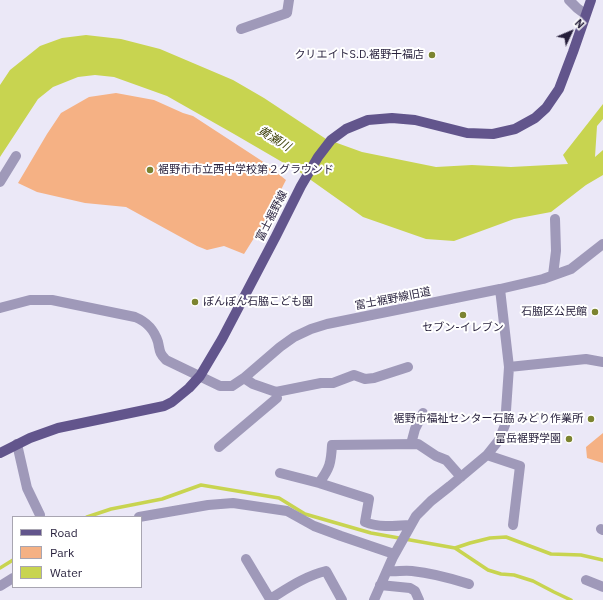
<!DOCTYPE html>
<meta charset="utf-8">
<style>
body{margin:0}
#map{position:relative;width:603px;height:600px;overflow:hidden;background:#ebe8f7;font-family:"IBM Plex Sans",sans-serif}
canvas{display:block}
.legend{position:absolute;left:12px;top:516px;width:130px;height:72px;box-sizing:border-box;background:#fff;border:1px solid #a8a5b1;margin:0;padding:5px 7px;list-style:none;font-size:12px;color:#261f3b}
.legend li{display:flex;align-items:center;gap:8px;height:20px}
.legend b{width:20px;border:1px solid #a8a5b1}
.north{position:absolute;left:551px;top:12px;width:40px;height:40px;-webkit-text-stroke:3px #fff;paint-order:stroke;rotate:46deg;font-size:11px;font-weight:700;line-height:16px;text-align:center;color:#261f3b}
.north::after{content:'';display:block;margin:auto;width:14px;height:18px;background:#261f3b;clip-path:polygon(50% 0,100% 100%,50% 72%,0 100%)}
</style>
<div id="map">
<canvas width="603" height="600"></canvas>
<ul class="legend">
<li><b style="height:5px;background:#62558c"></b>Road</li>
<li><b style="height:11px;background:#f5b184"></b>Park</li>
<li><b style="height:11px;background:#c8d450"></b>Water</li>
</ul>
<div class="north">N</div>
</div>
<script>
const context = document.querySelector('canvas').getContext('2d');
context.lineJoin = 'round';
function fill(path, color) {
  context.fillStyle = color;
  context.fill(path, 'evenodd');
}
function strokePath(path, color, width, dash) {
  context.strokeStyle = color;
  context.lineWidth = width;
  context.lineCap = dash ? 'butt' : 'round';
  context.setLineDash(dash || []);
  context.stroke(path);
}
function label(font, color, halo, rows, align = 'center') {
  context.font = font + ' "IBM Plex Sans","Noto Sans JP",sans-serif';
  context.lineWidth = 4;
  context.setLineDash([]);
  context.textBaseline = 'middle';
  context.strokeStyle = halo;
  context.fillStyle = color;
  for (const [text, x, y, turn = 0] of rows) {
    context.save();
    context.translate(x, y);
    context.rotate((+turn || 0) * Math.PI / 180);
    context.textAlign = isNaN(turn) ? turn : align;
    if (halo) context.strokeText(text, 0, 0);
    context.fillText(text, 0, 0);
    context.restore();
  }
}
const green = new Path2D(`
 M116,93L154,100L183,113L193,116L262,161L286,180L266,219L244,254L224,246L207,250L197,246L126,207L85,203L37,192L18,183L47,134L61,113L89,97Z
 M603,433V463L587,458L586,447Z`);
const water = new Path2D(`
 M86,35L121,39L160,49L233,80L264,98L326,139L362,152L436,167L472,165L511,167L568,164L563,155L603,104V119L597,126L595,157L603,150V175L586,185L551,212L514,219L454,241L426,239L363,217L301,173L234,134L167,96L114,77L95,75L78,77L53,87L38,99L0,157V85L10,70L40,46L62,38Z`);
const stream = new Path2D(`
 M87,517L111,509L162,499L201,485L279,498L305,514L371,533L455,548L470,543L490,538L506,537L551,554L581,555L603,560
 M455,548L488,570L501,574L514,575L533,581L554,592L571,600
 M0,568L13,560`);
const minor = new Path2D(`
 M569,0L577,8L585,14
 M241,29L287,13L289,0
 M0,182L16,156
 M553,275L556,251L555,219
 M0,308L30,300H52L135,317C147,322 154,329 158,342C160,351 159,353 166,360L220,386H232L244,378L280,347L294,337L311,329L327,324L500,289L543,279L571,269L603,244
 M509,367L586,359L603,362
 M276,392L321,383H333L354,375L365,379L374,378L408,367
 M17,444L27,488L40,515
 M411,444L415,429L423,413
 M219,447L277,398L276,392L253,384L244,378
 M487,455L520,466L513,525
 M280,473L319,483L369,499L365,522C379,528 396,526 410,525
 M319,483C330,468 331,463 332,445L418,444L436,456L446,460L461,477
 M139,517L208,505L233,503L287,511L314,526L341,536L394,554
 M601,529L603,530
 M246,559L270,599C288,588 305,576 326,571L342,600
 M387,571C396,572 403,570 412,571C432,573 450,578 469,584
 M586,580L603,587
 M380,585L410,588L415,591L419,600
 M0,586L13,578
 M374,600L393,557L416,516L431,501L450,486L487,455L499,440L505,425L509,367L500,289`);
const major = new Path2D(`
 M0,453L30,438L58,428L164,406L172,402L189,388L200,376L222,339L276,236L301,186L318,157L331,140L346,129L368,120L392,118L415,120L467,133L493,134L515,129L535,118L546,108L559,89L573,52L591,0`);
const markers = [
 [432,55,4,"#7c8430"],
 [150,170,4,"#7c8430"],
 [195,302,4,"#7c8430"],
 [595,312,4,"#7c8430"],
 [463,315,4,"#7c8430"],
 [591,419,4,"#7c8430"],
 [569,439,4,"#7c8430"]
];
const poiNames = [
 ["クリエイトS.D.裾野千福店",424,55],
 ["裾野市市立西中学校第２グラウンド",158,170,"left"],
 ["ぽんぽん石脇こども園",203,302,"left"],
 ["石脇区公民館",587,312],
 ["セブン-イレブン",463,328,"center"],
 ["裾野市福祉センター石脇 みどり作業所",583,419],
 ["富岳裾野学園",561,439]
];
const streetNames = [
 ["富士裾野線",272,216,-63],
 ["富士裾野線旧道",393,299,-11]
];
const waterNames = [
 ["黄瀬川",274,139,31]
];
fill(green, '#f5b184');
fill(water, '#c8d450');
strokePath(stream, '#c8d450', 3.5);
strokePath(minor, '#9f99b9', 10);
strokePath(major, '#62558c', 10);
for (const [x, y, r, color] of markers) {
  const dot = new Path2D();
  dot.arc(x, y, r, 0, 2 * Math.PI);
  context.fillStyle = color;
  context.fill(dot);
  strokePath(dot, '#fff', 1.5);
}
label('11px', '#261f3b', '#fff', poiNames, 'right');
label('11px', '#261f3b', '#fff', streetNames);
label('italic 12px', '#3a3e06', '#fff', waterNames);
</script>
